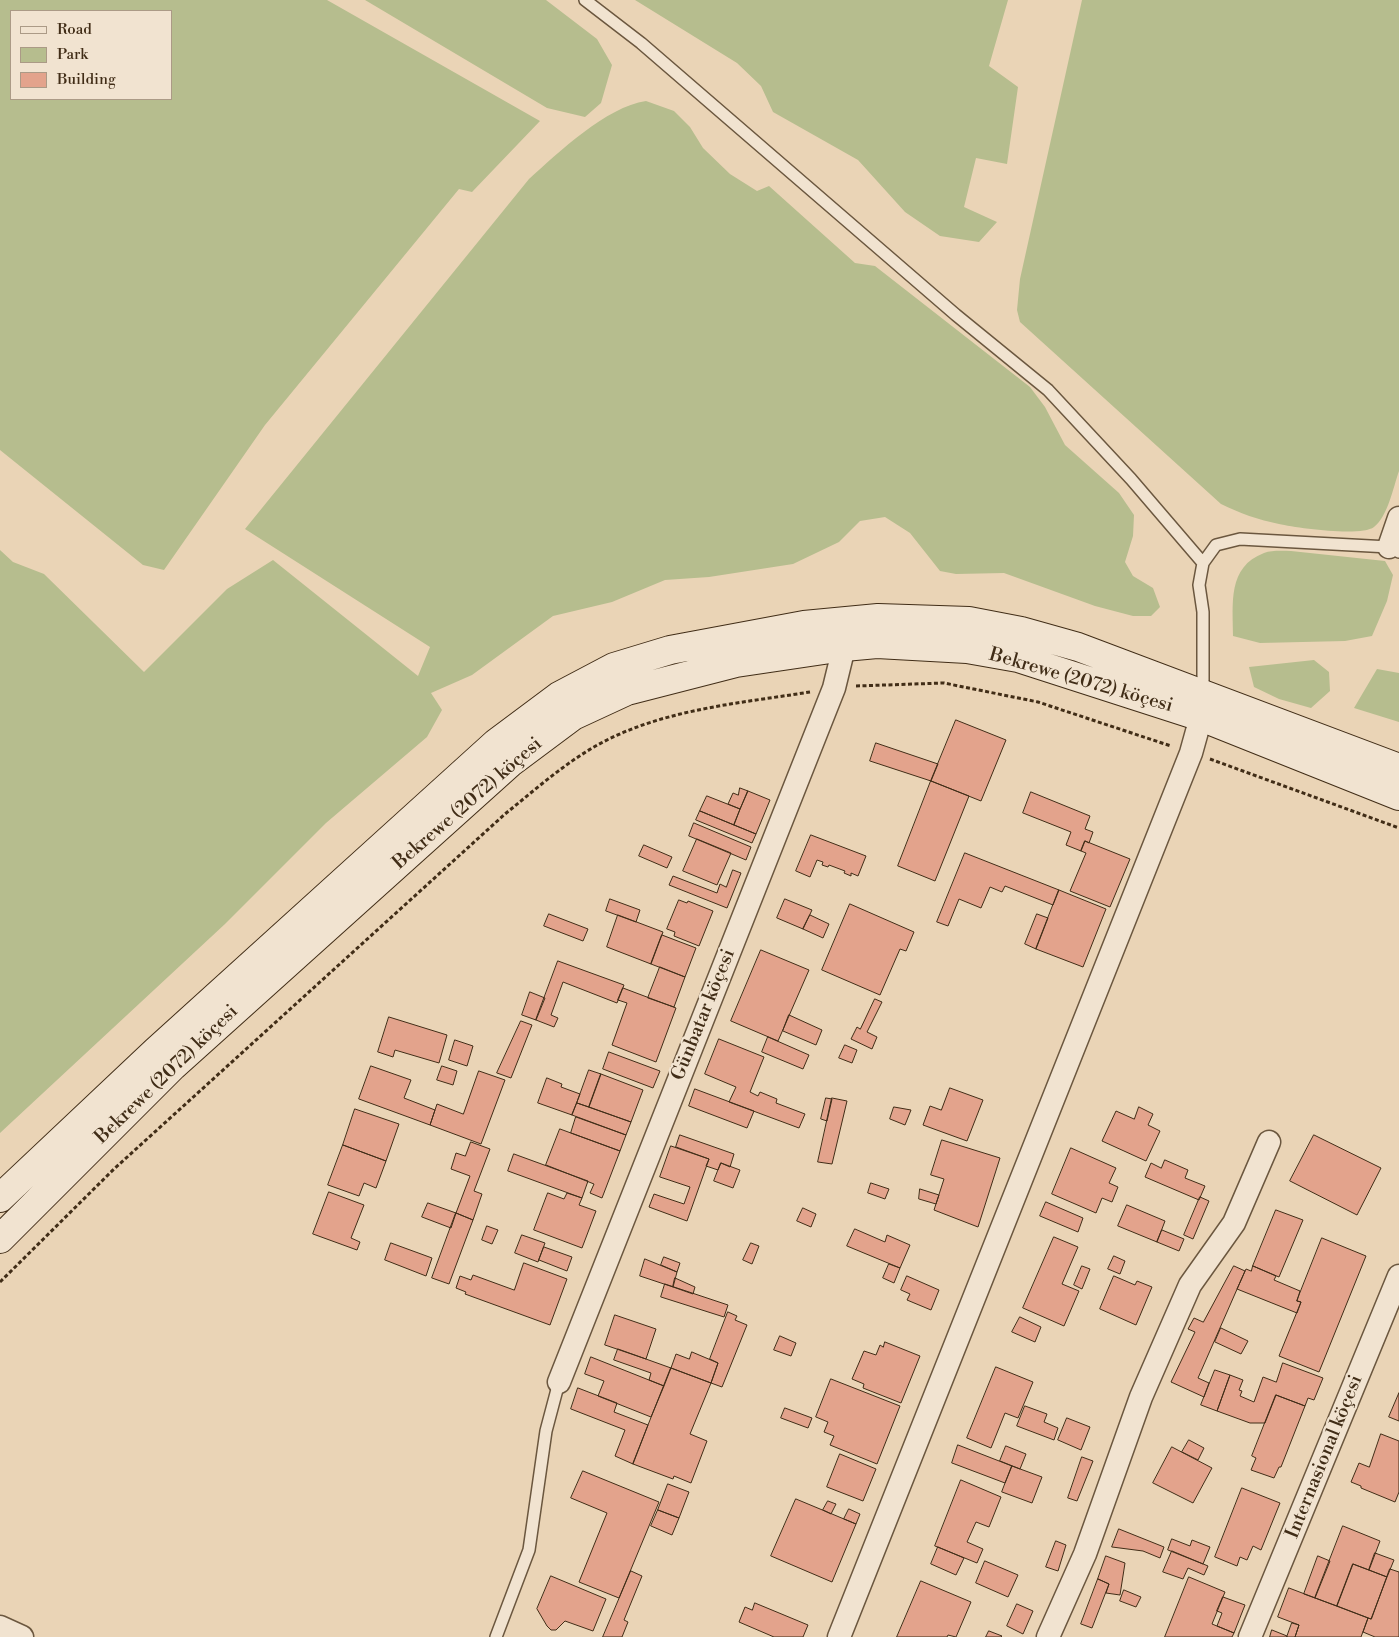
<!DOCTYPE html>
<meta charset="utf-8">
<style>
body{margin:0}
#map{position:relative;width:1399px;height:1637px;overflow:hidden;background:#ead4b6;font-family:"Libre Bodoni",serif}
canvas{display:block}
.legend{position:absolute;left:10px;top:10px;width:162px;height:90px;box-sizing:border-box;background:#f1e3d0;border:1px solid #ab9a86;margin:0;padding:6px 9px;list-style:none;font-size:15px;color:#412d17}
.legend li{display:flex;align-items:center;gap:10px;height:25px}
.legend b{width:25px;border:1px solid #ab9a86}
</style>
<div id="map">
<canvas width="1399" height="1637"></canvas>
<ul class="legend">
<li><b style="height:6px;background:#f1e3d0"></b>Road</li>
<li><b style="height:14px;background:#b6bd8e"></b>Park</li>
<li><b style="height:14px;background:#e3a38c"></b>Building</li>
</ul>
</div>
<script>
const context = document.querySelector('canvas').getContext('2d');
context.lineJoin = 'round';
function fill(path, color) {
  context.fillStyle = color;
  context.fill(path, 'evenodd');
}
function strokePath(path, color, width, dash) {
  context.strokeStyle = color;
  context.lineWidth = width;
  context.lineCap = dash ? 'butt' : 'round';
  context.setLineDash(dash || []);
  context.stroke(path);
}
function label(font, color, halo, rows, align = 'center') {
  context.font = font + ' "Libre Bodoni",serif';
  context.lineWidth = 4.5;
  context.setLineDash([]);
  context.textBaseline = 'middle';
  context.strokeStyle = halo;
  context.fillStyle = color;
  for (const [text, x, y, turn = 0] of rows) {
    context.save();
    context.translate(x, y);
    context.rotate((+turn || 0) * Math.PI / 180);
    context.textAlign = isNaN(turn) ? turn : align;
    if (halo) context.strokeText(text, 0, 0);
    context.fillText(text, 0, 0);
    context.restore();
  }
}
const green = new Path2D(`
 M0,0H327L540,121L472,192L459,189L265,425L164,570L143,565L0,450ZM11,11H171V99H11Z
 M365,0H546L597,39L612,65L601,103L585,117L547,108Z
 M635,0H1008L989,66L1018,87L1007,164L976,158L964,207L997,222L979,242L940,236L905,212L858,160L773,112L761,86L737,63Z
 M1082,0H1399V471C1393,488 1388,516 1374,527C1361,537 1297,528 1279,524C1259,520 1239,513 1221,504L1020,322L1017,310L1020,279Z
 M646,101L674,111L690,127L703,148L730,174L757,191L769,186L855,263L875,266L1030,387L1045,407L1065,445L1119,493L1134,515L1133,536L1125,562L1133,576L1153,588L1160,607L1151,616H1133L1095,606L1004,573L956,574L940,571L910,533L885,517L860,521L839,542L793,564L709,577L665,580L612,602L553,616L472,675L431,693L442,710L427,737L326,823L225,924L0,1133V550L13,562L44,574L144,672L227,589L273,560L418,676L430,647L245,529L529,179C559,152 606,107 646,101Z
 M1291,551L1385,561L1393,575L1387,601L1372,636L1345,641L1260,643L1233,636C1233,604 1227,567 1264,553C1272,550 1283,551 1291,551Z
 M1314,660L1329,672L1330,691L1311,708L1279,699L1254,687L1249,667Z
 M1377,669L1399,673V722L1354,708Z`);
const building = new Path2D(`
 M956,720L1006,740L981,801L931,781Z
 M876,743L938,764L931,781L870,761Z
 M931,781L969,796L935,881L898,866Z
 M740,788L748,791L740,809L728,804L733,793L738,795Z
 M748,791L770,800L756,834L734,825Z
 M1031,792L1090,816L1085,829L1093,832L1089,843L1085,841L1081,851L1066,845L1071,832L1023,813Z
 M707,796L740,809L734,825L700,811Z
 M700,811L756,834L752,843L696,820Z
 M694,823L751,847L746,860L689,836Z
 M811,835L866,856L858,876L851,873V876L844,873L845,871L829,865L828,867L822,865L823,862L817,860L810,877L796,871Z
 M697,839L731,853L717,885L683,871Z
 M1085,841L1130,859L1110,907L1070,891L1086,853L1081,851Z
 M644,845L672,857L667,868L639,856Z
 M965,853L1059,890L1053,905L1005,886L1002,892L990,887L981,908L959,899L948,926L937,922Z
 M733,870L741,873L727,908L669,885L673,876L717,893L720,884L726,887Z
 M1059,890L1106,909L1083,967L1036,949Z
 M610,899L640,910L636,922L606,911Z
 M785,899L812,910L803,929L777,918Z
 M679,900L687,903L688,901L713,911L699,946L674,936L675,932L667,929Z
 M850,904L914,932L906,951L900,949L880,995L822,970Z
 M549,914L588,929L583,941L544,926Z
 M1037,914L1048,918L1036,949L1025,944Z
 M618,915L663,932L651,964L607,947Z
 M810,915L829,924L823,938L803,929Z
 M662,935L696,948L685,977L651,964Z
 M761,950L809,970L778,1041L731,1021Z
 M558,961L624,985L617,1003L563,982L551,1015L558,1018L554,1027L536,1020Z
 M660,967L685,977L674,1007L648,998Z
 M623,988L676,1008L656,1062L612,1045L627,1003L618,1000Z
 M530,992L545,998L536,1020L522,1015Z
 M875,999L882,1002L867,1032L877,1037L872,1049L851,1039L857,1027L860,1029Z
 M789,1015L822,1030L816,1045L783,1031Z
 M389,1017L447,1035L439,1063L395,1050L393,1057L378,1052Z
 M521,1021L532,1025L511,1078L497,1073Z
 M768,1037L809,1055L803,1069L762,1052Z
 M719,1039L764,1057L750,1092L758,1096L760,1092L777,1099L776,1103L805,1114L799,1128L729,1102L736,1087L705,1074Z
 M455,1040L473,1046L467,1066L449,1060Z
 M845,1045L857,1050L852,1063L839,1058Z
 M609,1052L660,1071L653,1088L603,1069Z
 M371,1066L411,1080L404,1098L435,1110L430,1125L359,1099Z
 M442,1066L457,1071L453,1085L437,1080Z
 M589,1070L601,1074L589,1107L577,1103Z
 M479,1071L505,1080L481,1144L430,1125L437,1104L463,1114Z
 M601,1074L643,1090L631,1122L589,1107Z
 M547,1078L562,1084L561,1087L580,1094L572,1115L538,1103Z
 M950,1088L983,1100L967,1141L923,1125L930,1106L941,1110Z
 M695,1089L754,1111L747,1128L689,1106Z
 M826,1098L832,1099L827,1121L821,1119Z
 M832,1098L847,1101L832,1164L818,1162Z
 M577,1103L631,1122L626,1135L572,1115Z
 M894,1107L911,1110L905,1125L890,1119Z
 M1139,1107L1153,1114L1148,1125L1160,1131L1146,1161L1102,1141L1116,1111L1134,1119Z
 M355,1109L399,1124L386,1161L343,1145Z
 M576,1117L626,1135L620,1151L571,1133Z
 M560,1129L620,1151L602,1198L590,1193L594,1184L546,1165Z
 M680,1135L734,1154L730,1167L721,1163L718,1170L706,1166L709,1159L676,1147Z
 M1314,1135L1381,1168L1357,1215L1290,1181Z
 M942,1140L1000,1158L978,1227L934,1210L944,1179L931,1175Z
 M471,1142L490,1149L474,1191L482,1194L473,1220L456,1213L470,1176L451,1169L456,1153L465,1156Z
 M343,1145L386,1161L376,1188L364,1183L359,1196L328,1185Z
 M671,1146L709,1159L687,1221L649,1207L654,1194L684,1204L690,1187L660,1177Z
 M1071,1148L1116,1168L1109,1183L1118,1187L1112,1202L1102,1198L1096,1213L1052,1194Z
 M514,1154L588,1181L582,1198L508,1171Z
 M1165,1160L1188,1170L1185,1178L1205,1186L1199,1200L1145,1177L1151,1163L1161,1168Z
 M721,1163L740,1170L733,1188L714,1181Z
 M871,1183L889,1189L885,1199L868,1193Z
 M920,1189L939,1195L936,1204L919,1199Z
 M329,1192L364,1205L351,1238L360,1242L357,1250L313,1234Z
 M548,1193L564,1199L567,1193L582,1198L579,1205L596,1211L582,1248L534,1230Z
 M1200,1197L1209,1201L1193,1239L1184,1235Z
 M1046,1202L1083,1218L1078,1232L1040,1216Z
 M428,1203L456,1213L451,1228L422,1217Z
 M1127,1205L1165,1221L1157,1242L1118,1226Z
 M803,1208L816,1214L811,1227L797,1221Z
 M1276,1210L1303,1220L1279,1277L1253,1266Z
 M456,1213L473,1220L449,1284L432,1278Z
 M487,1226L498,1230L492,1244L482,1240Z
 M855,1229L885,1242L887,1235L910,1245L900,1268L847,1246Z
 M1162,1230L1184,1239L1179,1251L1157,1242Z
 M522,1235L545,1243L538,1262L515,1253Z
 M1054,1237L1078,1247L1062,1284L1079,1291L1064,1326L1023,1308Z
 M1322,1238L1366,1256L1319,1372L1279,1356L1301,1302L1297,1301Z
 M391,1243L432,1258L426,1276L385,1260Z
 M751,1243L759,1246L752,1264L743,1260Z
 M544,1247L572,1257L567,1271L539,1260Z
 M1114,1256L1125,1261L1120,1274L1108,1269Z
 M664,1257L680,1263L677,1272L661,1265Z
 M645,1259L677,1272L673,1287L640,1276Z
 M524,1263L567,1279L550,1325L465,1294L466,1292L456,1288L460,1276L471,1280L473,1275L514,1290Z
 M889,1264L900,1268L894,1283L883,1278Z
 M1082,1266L1090,1269L1082,1289L1074,1285Z
 M1234,1266L1245,1271L1198,1378L1209,1383L1204,1397L1171,1382L1195,1332L1188,1329L1194,1318L1203,1322Z
 M1253,1266L1276,1276L1274,1280L1300,1291L1297,1301L1301,1302L1297,1313L1237,1289L1246,1269L1251,1271Z
 M907,1276L939,1290L931,1310L907,1300L910,1294L901,1290Z
 M1114,1276L1135,1285L1137,1281L1152,1287L1136,1325L1100,1309Z
 M675,1278L695,1287L693,1294L673,1287Z
 M665,1284L728,1305L724,1317L661,1297Z
 M728,1312L737,1316L735,1320L747,1325L722,1387L711,1383L718,1363L710,1359Z
 M615,1315L656,1329L646,1359L605,1345Z
 M1020,1317L1041,1327L1035,1342L1012,1332Z
 M1221,1328L1248,1341L1241,1354L1215,1342Z
 M780,1336L796,1343L791,1356L774,1350Z
 M885,1342L920,1356L901,1403L863,1388L864,1384L852,1379L864,1351L876,1355L880,1345L883,1347Z
 M618,1349L671,1368L664,1386L649,1380L651,1373L614,1360Z
 M692,1352L718,1363L711,1383L671,1368L676,1354L689,1359Z
 M591,1357L664,1386L651,1417L598,1396L604,1381L585,1374Z
 M1283,1363L1323,1378L1314,1400L1308,1398L1305,1406L1276,1395L1265,1423H1250L1217,1411L1230,1375L1243,1380L1239,1390L1242,1391L1240,1396L1254,1402L1263,1377L1276,1382Z
 M996,1367L1033,1382L1018,1418L1005,1413L991,1448L967,1438Z
 M671,1368L711,1383L690,1434L707,1441L691,1483L674,1476L673,1479L633,1464Z
 M1215,1370L1230,1375L1217,1411L1201,1405Z
 M831,1379L900,1406L877,1464L830,1445L834,1436L824,1432L828,1422L816,1417Z
 M578,1388L617,1403L614,1412L648,1425L633,1464L615,1456L625,1430L571,1409Z
 M1399,1393V1421L1389,1417Z
 M1276,1395L1305,1406L1281,1467H1279L1274,1478L1251,1470L1256,1458L1252,1456Z
 M1025,1406L1047,1414L1044,1422L1058,1428L1054,1440L1017,1426Z
 M785,1408L812,1418L808,1428L781,1418Z
 M1067,1418L1090,1427L1081,1450L1058,1440Z
 M1381,1434L1399,1441V1492L1395,1502L1361,1488V1486L1351,1482L1359,1463L1369,1467Z
 M1189,1440L1204,1448L1198,1460L1182,1452Z
 M958,1445L1012,1466L1005,1483L952,1463Z
 M1006,1446L1026,1454L1020,1469L1000,1461Z
 M1172,1447L1212,1468L1193,1503L1153,1483Z
 M840,1454L876,1469L863,1501L827,1487Z
 M1082,1457L1093,1461L1077,1501L1068,1498Z
 M1012,1466L1042,1477L1032,1503L1002,1492Z
 M583,1471L659,1502L619,1598L579,1582L607,1513L571,1498Z
 M961,1480L1001,1497L989,1527L976,1522L967,1542L983,1549L977,1563L935,1546Z
 M668,1484L689,1492L679,1518L658,1510Z
 M1242,1488L1280,1503L1261,1550L1253,1546L1247,1560L1240,1557L1237,1566L1215,1557Z
 M796,1499L856,1524L832,1582L771,1556Z
 M828,1501L836,1504L831,1514L823,1510Z
 M849,1509L860,1514L856,1524L844,1519Z
 M658,1510L679,1518L672,1535L651,1526Z
 M1343,1526L1380,1541L1369,1570L1353,1564L1337,1606L1315,1598Z
 M1119,1529L1164,1547L1160,1558L1143,1551L1112,1547Z
 M1172,1539L1190,1546L1192,1540L1210,1547L1203,1564L1168,1550Z
 M1056,1541L1066,1545L1058,1571L1046,1567Z
 M938,1547L964,1558L956,1575L931,1564Z
 M1172,1551L1208,1566L1204,1575L1188,1568L1183,1579L1163,1572Z
 M1375,1553L1394,1560L1387,1577L1369,1570Z
 M1106,1556L1125,1563L1120,1595L1106,1593L1109,1584L1098,1579Z
 M1318,1556L1330,1561L1315,1598L1304,1594Z
 M985,1561L1018,1575L1008,1597L976,1583Z
 M1353,1564L1387,1577L1371,1619L1337,1606Z
 M1390,1569L1399,1572V1637H1375L1363,1632L1368,1618L1371,1619Z
 M631,1571L642,1576L624,1620L628,1622L622,1637H603Z
 M551,1576L606,1599L593,1631L565,1621L556,1630H551L547,1626L537,1609Z
 M1189,1577L1225,1592L1212,1624L1234,1633L1232,1637H1165Z
 M1098,1579L1109,1584L1092,1628L1081,1624Z
 M921,1581L971,1602L956,1637L948,1635L947,1637H897Z
 M1289,1588L1368,1618L1361,1637H1295L1299,1625L1278,1617Z
 M1124,1590L1141,1597L1136,1607L1120,1601Z
 M1223,1597L1245,1605L1234,1633L1217,1626L1222,1613L1217,1611Z
 M755,1603L808,1625L803,1637H774L739,1622L745,1607L752,1610Z
 M1017,1604L1033,1611L1023,1634L1007,1626Z
 M1292,1623L1299,1625L1295,1637H1287Z
 M1272,1630L1287,1636V1637H1270Z
 M989,1631L1002,1636L1001,1637H986Z`);
const path = new Path2D(`
 M856,686L944,683L1038,702L1171,746
 M1210,759L1399,828
 M0,1282L114,1169L505,814C536,789 567,761 603,742C666,709 741,703 810,692`);
const lane = new Path2D(`
 M585,0L641,43L956,315L1048,390L1131,479L1203,563
 M1203,694V612L1199,585L1203,563L1216,545L1240,539L1389,547L1399,552
 M496,1637L529,1550L546,1431L559,1382`);
const street = new Path2D(`
 M1389,547L1399,518
 M559,1382L834,688L844,647
 M0,1627L22,1637
 M839,1637L1191,753L1201,717
 M1048,1637L1085,1554L1141,1397L1190,1285L1234,1223L1269,1142
 M1250,1637L1399,1276`);
const secondary = new Path2D(`
 M0,1198L156,1051L496,743L559,696L614,667L670,650L804,625L878,618L969,621L1021,631L1078,647L1399,768
 M0,1239L173,1066L510,763L573,716L627,691L736,663L844,647L877,644L967,649L1018,658L1201,717L1399,796`);
const streetNames = [
 ["Bekrewe (2072) köçesi",1081,681,16],
 ["Bekrewe (2072) köçesi",468,804,-41],
 ["Günbatar köçesi",704,1015,-68],
 ["Bekrewe (2072) köçesi",167,1075,-44],
 ["Internasional köçesi",1325,1457,-68]
];
fill(green, '#b6bd8e');
fill(building, '#e3a38c');
strokePath(building, '#412d17', 1);
strokePath(lane, '#6b573f', 14);
strokePath(street, '#6b573f', 25);
strokePath(secondary, '#412d17', 30);
strokePath(path, '#412d17', 3, [4, 2.5]);
strokePath(lane, '#f1e3d0', 11);
strokePath(street, '#f1e3d0', 22);
strokePath(secondary, '#f1e3d0', 28);
label('19px', '#412d17', '#f1e3d0', streetNames);
</script>
